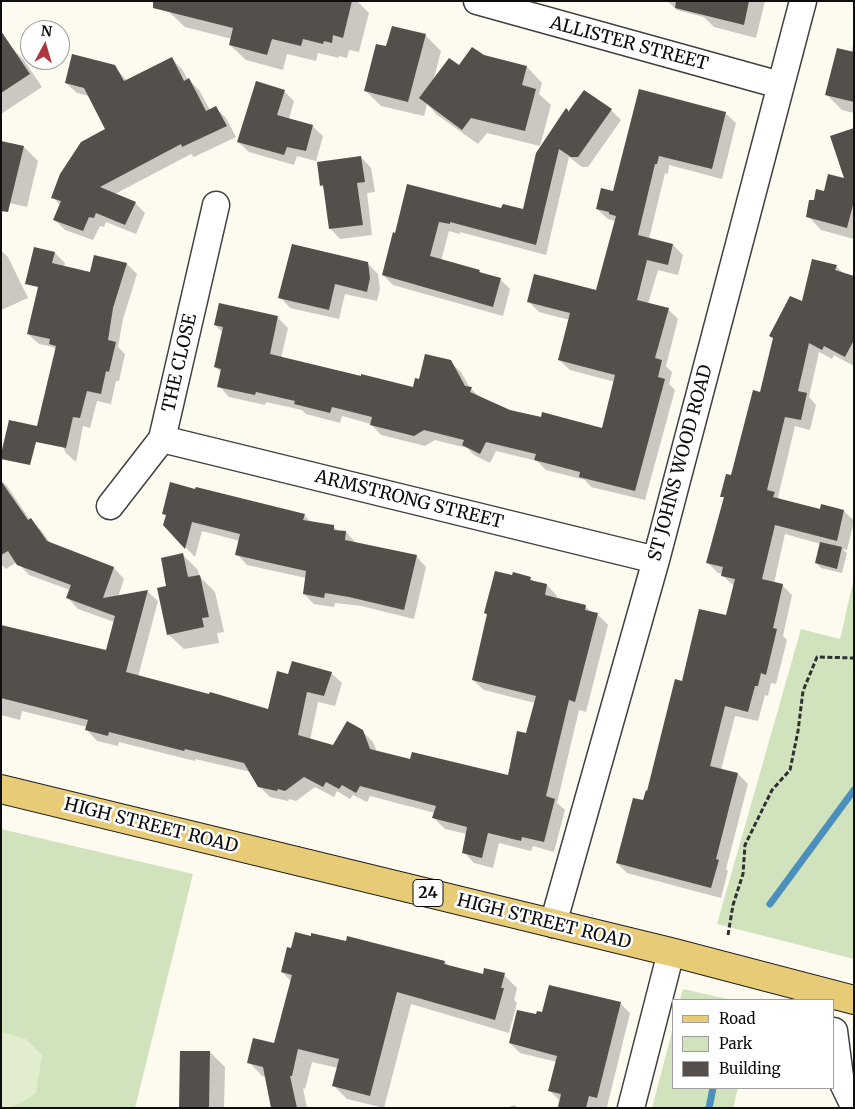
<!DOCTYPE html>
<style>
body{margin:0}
#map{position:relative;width:855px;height:1109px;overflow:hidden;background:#fdfaf0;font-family:Merriweather,serif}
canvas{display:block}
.frame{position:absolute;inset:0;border:2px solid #0d0d0d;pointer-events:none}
.legend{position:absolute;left:672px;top:999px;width:162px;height:90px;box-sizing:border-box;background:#fff;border:1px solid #9e9e9e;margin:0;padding:6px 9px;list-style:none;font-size:15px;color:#0d0d0d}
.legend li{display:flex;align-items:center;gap:10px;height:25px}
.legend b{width:25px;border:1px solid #9e9e9e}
.north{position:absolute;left:20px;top:20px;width:50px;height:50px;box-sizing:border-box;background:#fff;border:1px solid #9e9e9e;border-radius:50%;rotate:6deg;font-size:14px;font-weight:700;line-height:20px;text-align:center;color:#0d0d0d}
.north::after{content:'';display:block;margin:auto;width:18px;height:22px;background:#ac373d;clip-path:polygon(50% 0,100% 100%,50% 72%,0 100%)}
</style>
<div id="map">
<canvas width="855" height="1109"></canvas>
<div class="frame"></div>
<ul class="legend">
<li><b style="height:6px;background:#e7cb76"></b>Road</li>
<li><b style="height:14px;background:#d1e3bd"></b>Park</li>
<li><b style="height:14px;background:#554f4b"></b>Building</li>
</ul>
<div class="north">N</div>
</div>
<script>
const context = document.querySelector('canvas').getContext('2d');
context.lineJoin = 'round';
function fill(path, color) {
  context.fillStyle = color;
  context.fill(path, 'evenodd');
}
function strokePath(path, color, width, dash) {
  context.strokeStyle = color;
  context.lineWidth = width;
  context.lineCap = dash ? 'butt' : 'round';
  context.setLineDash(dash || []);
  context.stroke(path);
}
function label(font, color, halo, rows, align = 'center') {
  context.font = font + ' Merriweather,serif';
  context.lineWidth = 5;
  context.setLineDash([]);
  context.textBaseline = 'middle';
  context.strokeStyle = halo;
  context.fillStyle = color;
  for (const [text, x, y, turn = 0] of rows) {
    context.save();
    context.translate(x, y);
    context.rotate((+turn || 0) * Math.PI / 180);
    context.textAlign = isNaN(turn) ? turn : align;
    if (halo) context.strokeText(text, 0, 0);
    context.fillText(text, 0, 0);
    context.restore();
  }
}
const green = new Path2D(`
 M854,578V959L717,924L801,629L840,639Z
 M1,829L193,874L135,1108H1Z
 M683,989L732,1000H680Z
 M674,1024V1088H738L733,1108H652Z`);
const pitch = new Path2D(`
 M1,1032L26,1039L42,1055L36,1093C26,1100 15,1108 1,1108Z`);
const shadow = new Path2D(`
 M172,1H357L369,13L359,52L349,50L347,58L339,56V58L318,53L316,61L287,54L283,70L246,60L230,45L232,39L185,27L169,12Z
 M667,1H765L756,38L714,27L704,17L677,10Z
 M425,35L441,51L433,82L459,67L483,56L527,67L542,83L539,94L551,105L540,146L487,133L478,144L436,114L427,104L424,116L381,106L365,90L387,48Z
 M854,41V113L842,110L826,94L851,53Z
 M10,46L23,59L42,87L1,114V51Z
 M171,58L182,69L188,80H189L199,90L210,110L215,107L226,118L236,137L194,157L191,154L115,194L135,203L145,213L136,234L106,222L104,227L100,226L93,240L65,230L54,219L60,205L53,197L107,130L89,96L77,93L66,83L114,66L127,81Z
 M284,91L294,101L289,119L312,126L323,136L316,161L297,156L294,165L249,152L238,142Z
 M640,91L725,113L736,123L722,179L669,165L668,174L665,173L649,239L673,245L683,255L678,275L658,270L648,304L668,309L678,319L666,366L672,372L669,384L675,390L645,500L591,487L585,480L546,470L537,461L496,451L490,463L474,455L467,448L435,440L425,446L381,435L371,424L342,416L340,423L306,414L302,410L266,402L265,405L229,397L219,386L222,373L215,367L223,333L215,325L220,304L278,318L288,328L281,358L414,388L420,381L450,362L461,372L470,388L481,398L509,411L603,429L615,382L570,370L559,360L570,320L539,312L528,301L597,291L616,221L608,219L597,209L614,192Z
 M611,110L621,120L588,167H582L569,157L546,255L460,232V234L449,231L441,261L479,271L483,275L500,279L510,289L503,316L393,285L383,275L396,234L408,186L501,209L524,210L568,111L569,112Z
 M854,129V239L821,230L808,216L815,201L825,192L846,179Z
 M1,142L24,147L38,161L27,207L1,201Z
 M361,157L371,168L375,192L367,193L372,235L340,239L330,228L325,189L321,185Z
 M34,248L55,253L65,263L64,267L90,273L95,257L127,264L137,274L123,319L118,347L125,354L119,381H116L111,404L97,401L90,428L83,426L76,462L66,453L55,432L57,351L53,347L39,344L28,334L39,288L28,277Z
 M1,251L8,257L28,298L1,310Z
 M367,263L378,274L380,289L377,301L345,294L339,319L290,308L280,297Z
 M836,266L844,274L854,277V366L834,355L832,359L819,352L809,397L816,405L810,430L795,426L778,497L781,500L821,510L844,511L854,521L847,550L842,549L847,553L842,573L821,568L816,563L821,544L785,534L774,583L782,585L792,595L783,636L787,640L776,684L771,683L768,696L765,695L758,721L735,716L721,770L738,774L748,784L726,869L728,871L721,898L627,873L617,863L644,802L683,682L727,617L734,586L723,576V574L718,573L708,563L725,499L722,496L732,476L761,394L774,339L770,336Z
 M1,480L7,486L30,520L41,530L51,544L114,568L124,579L118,597L147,591L158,601L138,677L269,711L289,676L331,673L342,683L335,706L318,702L310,740L334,747L362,731L373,742L377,752L411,761L509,776L527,735L535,703L484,690L473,680L488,616L485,613L530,578L534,582L547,585L557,596V599L585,606L592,613L597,614L608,625L586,712L579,710L557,803L565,810L554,852L533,846L531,851L499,843L493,868L474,863L464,852L467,834L445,829L434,818L435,813L370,796L367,802L353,795L350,799L337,791L334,797L315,787L296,801L289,799L288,801L270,797L259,786L251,772L195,759V761L119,742L118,746L97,741L87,730V727L22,711L20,720L1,715V626L107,652L114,622L78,609L68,598L70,590L29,575L17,562L6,569L1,564Z
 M163,513L304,515L311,522L333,526L339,532H346L357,544L416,556L426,567L414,619L361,606L335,603L334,607L314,604L304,594L306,578L247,565L237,554L240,541L202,531L195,557L164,525L167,516Z
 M183,555L198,570L199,576L215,592L224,632L217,633L219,643L184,649L168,634V587Z
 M445,962L450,967L484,976L504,975L517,988L514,1000L517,1003L509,1033L411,1004L384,1108L347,1099L334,1086L338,1068L312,1062L305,1089L303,1088L307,1108H273L266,1077L262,1076L249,1062L275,1044L291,981L282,972Z
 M620,1003L630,1013L607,1107L557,1108L559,1100L550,1091L557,1062L520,1053L510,1043L537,1016Z
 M210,1052L225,1067L224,1108H180Z
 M515,1105L517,1108H505Z`);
const stream = new Path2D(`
 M770,904L854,790
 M709,1108L713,1088`);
const building = new Path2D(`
 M153,1H352L343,38L333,35L332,43L324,41L323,44L303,39L301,46L272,39L267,55L229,45L233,28L153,8Z
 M676,1H749L744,25L675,8Z
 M392,26L426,34L408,102L364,91L376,44L386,46Z
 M1,31L30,74L1,93Z
 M472,47L484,55L527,66L522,85L536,89L525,131L471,118L462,130L419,98L449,58L459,65Z
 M837,48L854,52V102L825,95Z
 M72,54L115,65L124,81L172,57L184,81L189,78L206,111L216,106L227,126L182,147L181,144L100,187L136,202L125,225L96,213L94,218L89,217L83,231L53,220L61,201L51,198L60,174L81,142L105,129L84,88L65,83Z
 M256,81L285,90L277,115L313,125L306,151L287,147L284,155L237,142Z
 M639,89L726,112L712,169L659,156L657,164H655L638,235L673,244L668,265L647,260L637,300L669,308L655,358L662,360L658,377L665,379L635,491L579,477L580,472L534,460L536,454L486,442L480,454L462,445L464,440L424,430L414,436L370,425L372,417L332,407L330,413L294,404L295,401L256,392L255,395L217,387L221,369L214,367L223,327L214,325L219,303L278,316L270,354L361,376V374L413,387L415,378L419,379L425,354L451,360L465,386L472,387L470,392L510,410L541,417L542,412L602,428L615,375L558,360L570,313L527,302L534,274L596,290L616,216L609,214V212L596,209L601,188L613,191Z
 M584,90L612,109L578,157H571L559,149L536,245L450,222V224L439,222L430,256L480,270L479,272L501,278L493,307L382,275L393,232L395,233L407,184L501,208L503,204L523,209L536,153L566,108L568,110V112Z
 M854,128V201L847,228L806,217L809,200H814L816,189L824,191L828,174L844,178L830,136Z
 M1,141L24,146L8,212L1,211Z
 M361,156L365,182L357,183L363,225L329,229L323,185L320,186L317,162Z
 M292,244L368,262L370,278L367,292L335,284L329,310L278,298Z
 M34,247L55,252L52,263L90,272L94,255L127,263L113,308L108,340L116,342L109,372L106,371L101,394L87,391L80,418L73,417L66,448L36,442L30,465L1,459V454L9,420L37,426L56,346L49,344L50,339L27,334L38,287L25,284Z
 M812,259L837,265L835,270L854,276V340L845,357L824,346L822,350L809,343L798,391L807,393L801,420L785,417L767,490L775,492L773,497L820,509L821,504L844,510L837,541L775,525L762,579L783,584L773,628L777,629L766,675L761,673L758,686H755L748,712L725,706L710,766L738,773L716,859L719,860L711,888L616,863L633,798L643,800L646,790L647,791L675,679L682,681L699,609L726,615L735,579L721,576L723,567L706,563L724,497H720L726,474L731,475L753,390L760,392L773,338L769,336L790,296L802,301Z
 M1,481L28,520L31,518L47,541L114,567L103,598L148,590L126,672L209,694L210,692L268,709L277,671L288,674L292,661L332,672L324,696L307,692L298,735L333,745L347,721L363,730L370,749L410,759L412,752L508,775L517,731L526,733L536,696L472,680L487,614L484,613L495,571L512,575L513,572L531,577L530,580L547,584L545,595L586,605L585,610L598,613L575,702L569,700L546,796L555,799L544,842L522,837L521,841L488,833L482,858L462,853L467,827L432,818L436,806L360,786L356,793L342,785L339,789L326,782L323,787L304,777L285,791L278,789L277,791L258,787L244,763L185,749L184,751L109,732L108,736L85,730L88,720L1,698V625L106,650L115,616L66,598L71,585L17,565L8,551L1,555Z
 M170,482L195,489L196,487L305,514L303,520L334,525V530L346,531L345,540L417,555L404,610L349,597L325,593L324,598L303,594L306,571L235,555L240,534L192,522L185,549L163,525L166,515L162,514Z
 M820,542L842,547L837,569L815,563Z
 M183,553L188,577L200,575L209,617L202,618L204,627L167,635L157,588L166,586L161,558Z
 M295,932L311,936V933L346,941L347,936L445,961L444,964L483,974L484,968L505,973L501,988H504L495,1020L397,992L370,1096L332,1086L339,1059L298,1049L292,1076H290L297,1108H271L263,1067L247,1063L253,1038L274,1043L292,975L281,972L287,947L291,948Z
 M549,985L621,1002L597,1098L589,1096L586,1108H558L561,1094L548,1091L557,1056L509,1043L517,1010L536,1014L537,1011L542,1012Z
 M180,1051H210L209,1108H179Z`);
const path = new Path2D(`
 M728,935L733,905L743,874L745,845L772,790L790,770L798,731L803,691L817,657L854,658`);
const minor = new Path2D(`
 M477,1L780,85
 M162,439L656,560
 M110,506L162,439L216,205
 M553,924L656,560L803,1
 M834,1031L840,1077L854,1106
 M631,1108L671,952`);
const primary = new Path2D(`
 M1,789L671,952L854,1000`);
const shields = [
 [428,893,30]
];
const shieldNames = [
 ["24",428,893]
];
const streetNames = [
 ["ALLISTER STREET",629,44,15],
 ["THE CLOSE",180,363,-77],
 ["ST JOHNS WOOD ROAD",681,463,-75],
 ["ARMSTRONG STREET",409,500,14],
 ["HIGH STREET ROAD",151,826,14],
 ["HIGH STREET ROAD",544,922,14]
];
fill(green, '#d1e3bd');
fill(pitch, '#e2ecce');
fill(shadow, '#0003');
strokePath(stream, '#4b8fbc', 7);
fill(building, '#554f4b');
strokePath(minor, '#404040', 29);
strokePath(primary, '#1e1e1e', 30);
strokePath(path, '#2f2f2f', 3, [5, 2.5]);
strokePath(minor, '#fff', 26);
strokePath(primary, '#e7cb76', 28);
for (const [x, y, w] of shields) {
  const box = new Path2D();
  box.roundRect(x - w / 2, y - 13.5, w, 27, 4);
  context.fillStyle = '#fff';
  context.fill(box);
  strokePath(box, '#0d0d0d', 1);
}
label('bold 16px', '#0d0d0d', null, shieldNames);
label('18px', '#0d0d0d', '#fff', streetNames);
</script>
